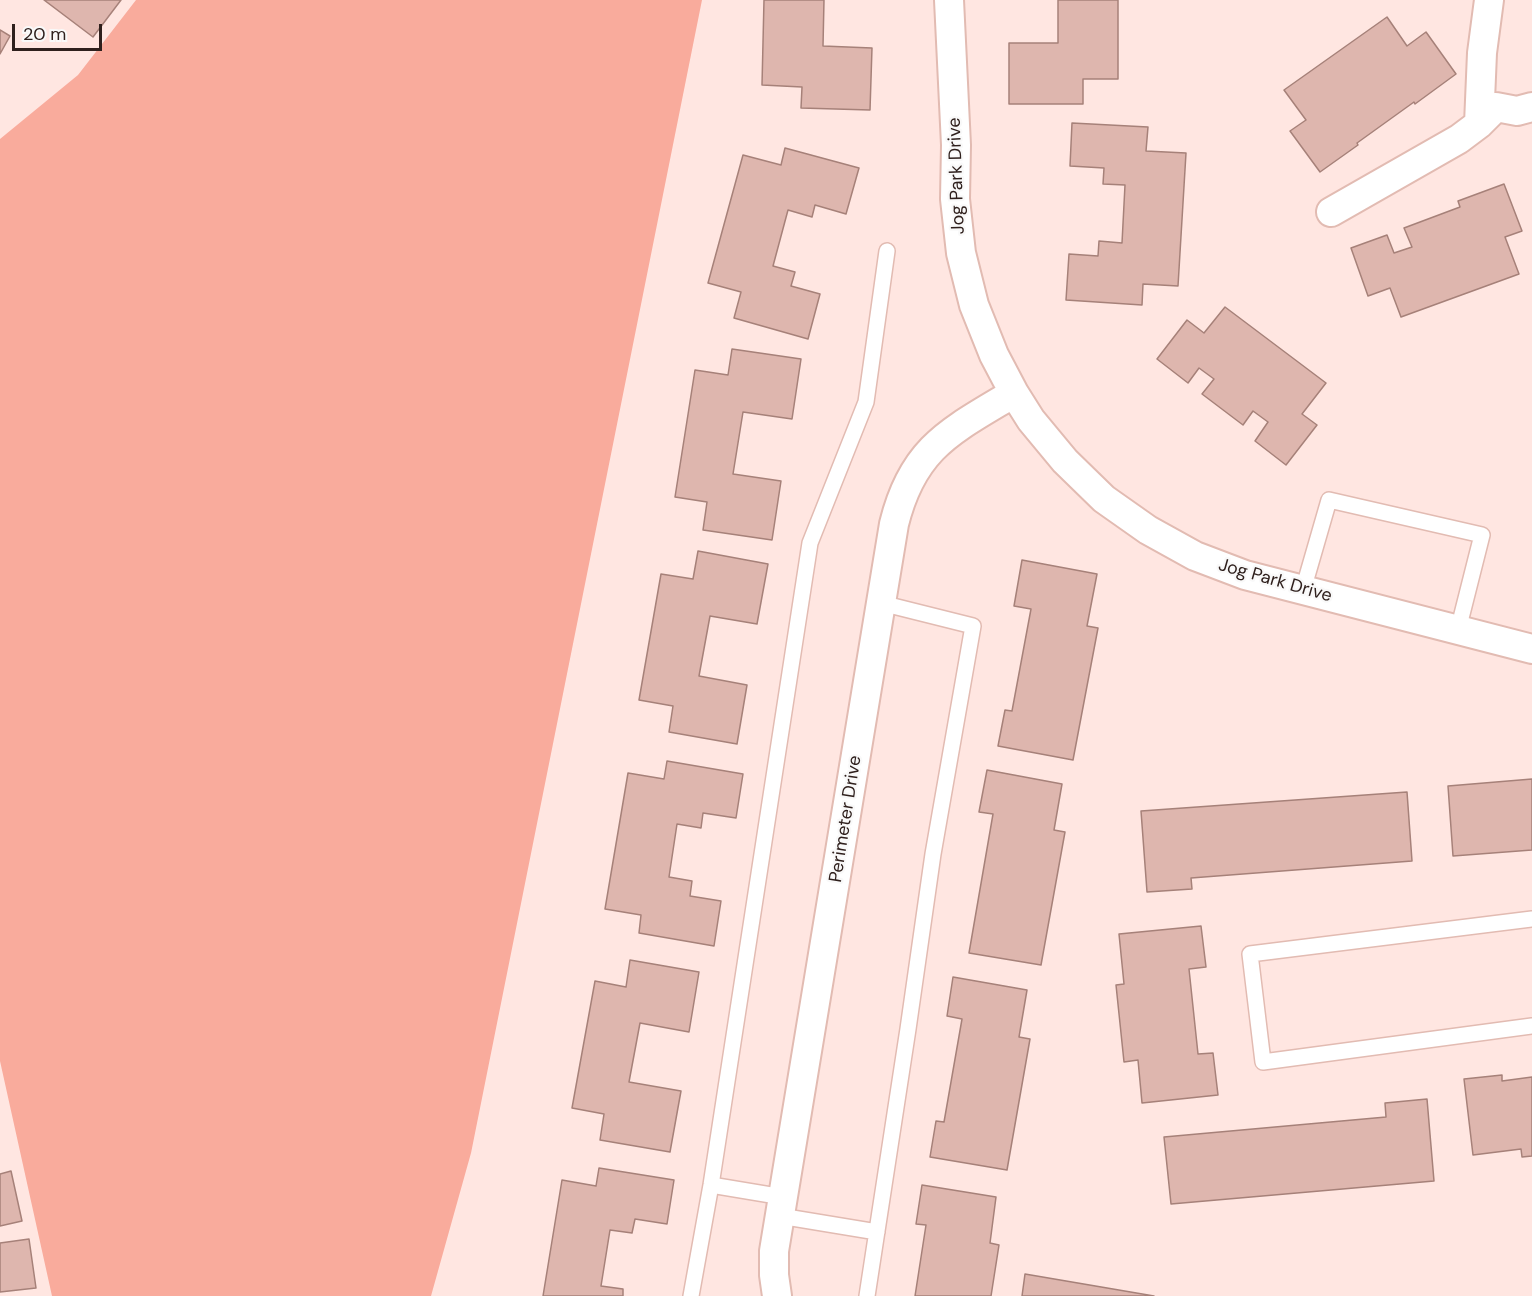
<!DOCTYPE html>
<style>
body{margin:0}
#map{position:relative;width:1532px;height:1296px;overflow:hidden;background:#ffe6e1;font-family:"DM Sans",sans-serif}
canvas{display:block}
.scale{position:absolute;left:12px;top:24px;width:90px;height:27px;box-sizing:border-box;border:3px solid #2f201d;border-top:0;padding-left:8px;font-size:18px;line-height:21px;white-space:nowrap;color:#2f201d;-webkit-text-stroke:4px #f9f9f9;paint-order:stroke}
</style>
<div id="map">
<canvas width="1532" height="1296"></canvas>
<div class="scale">20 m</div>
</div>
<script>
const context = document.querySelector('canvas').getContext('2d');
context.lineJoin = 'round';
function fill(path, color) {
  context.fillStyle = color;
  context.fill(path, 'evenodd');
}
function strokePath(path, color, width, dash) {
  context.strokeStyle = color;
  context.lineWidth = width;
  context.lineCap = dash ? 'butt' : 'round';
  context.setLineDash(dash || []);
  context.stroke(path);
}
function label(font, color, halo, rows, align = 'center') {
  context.font = font + ' "DM Sans",sans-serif';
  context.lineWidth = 4.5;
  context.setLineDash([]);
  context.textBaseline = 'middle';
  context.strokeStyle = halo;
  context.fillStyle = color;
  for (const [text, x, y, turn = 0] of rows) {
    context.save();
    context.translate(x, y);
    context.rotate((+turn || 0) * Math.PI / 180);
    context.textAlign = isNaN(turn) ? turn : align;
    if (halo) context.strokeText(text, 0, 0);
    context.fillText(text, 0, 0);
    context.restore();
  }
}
const green = new Path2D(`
 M136,0H702L471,1153L431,1296H52L0,1061V139L78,75Z`);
const building = new Path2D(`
 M44,0H121L93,37Z
 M764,0H824L823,46L872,48L870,110L801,108L802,87L762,85Z
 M1058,0H1118V79H1083V104H1009V43H1058Z
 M1387,17L1407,46L1426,32L1456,74L1415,104L1414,102L1357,143L1358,145L1320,172L1290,131L1306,120L1284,90Z
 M0,30L10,36L0,54Z
 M1072,123L1148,127L1146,151L1186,153L1178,286L1143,284L1142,305L1066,300L1069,254L1098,256L1099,241L1122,243L1125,185L1103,184L1104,168L1070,166Z
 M785,148L859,168L846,214L815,205L812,217L788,210L773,266L795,272L791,286L820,294L808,339L734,318L741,292L708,283L743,155L781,165Z
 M1504,184L1522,231L1505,237L1519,274L1401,317L1390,288L1368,296L1351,248L1387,235L1394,253L1412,247L1404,228L1460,207L1458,201Z
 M1225,307L1326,383L1302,414L1317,425L1286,465L1255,441L1268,422L1253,411L1243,425L1202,394L1214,379L1199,368L1188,383L1157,359L1187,320L1204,333Z
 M732,349L801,359L792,419L743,412L733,474L781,481L772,540L703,530L707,502L675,497L695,370L728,375Z
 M698,551L768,564L757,624L710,616L699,676L747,685L737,744L669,732L673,706L639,700L661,574L693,579Z
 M1022,560L1097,574L1087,626L1098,628L1073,760L998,746L1005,710L1012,711L1031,609L1014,606Z
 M667,761L743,774L736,818L703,813L701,828L677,824L669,877L692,881L690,896L721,901L714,946L639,933L641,915L605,909L628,773L664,779Z
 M987,770L1062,784L1054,830L1065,832L1041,965L969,953L993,814L979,812Z
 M1532,779V850L1453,856L1448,786Z
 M1407,792L1412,861L1191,878L1192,889L1147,892L1141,811Z
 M1201,926L1206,967L1189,969L1198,1054L1213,1053L1218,1095L1142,1103L1138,1060L1124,1062L1116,985L1124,984L1119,934Z
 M630,960L699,972L689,1032L640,1023L629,1082L681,1091L670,1152L600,1140L604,1114L572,1108L595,981L626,987Z
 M953,977L1027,990L1019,1037L1030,1039L1007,1170L930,1157L936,1121L944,1122L962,1019L947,1016Z
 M1502,1075V1081L1532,1077V1156L1522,1157L1521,1149L1473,1155L1464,1079Z
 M1427,1099L1434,1181L1171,1204L1164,1137L1386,1117L1385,1103Z
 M599,1168L674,1180L667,1224L635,1219L632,1233L610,1230L601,1286L623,1289V1296H543L562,1180L596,1186Z
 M11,1171L22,1221L0,1226V1174Z
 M922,1185L996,1197L990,1243L999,1245L991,1296H915L926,1225L916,1224Z
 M29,1239L36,1288L0,1292V1243Z
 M1025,1274L1154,1296H1022Z`);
const lane = new Path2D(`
 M1303,590L1329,500L1482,535L1458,630
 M1532,919L1250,954L1263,1062L1532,1026
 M711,1185L783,1197
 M780,1216L877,1232
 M691,1296L711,1185L810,543L866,402L887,251
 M867,1296L908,1029L933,854L973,626L881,603`);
const street = new Path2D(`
 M949,0L956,145L955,199L961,253L974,305L994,355L1014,393L1031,420L1065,461L1104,499L1148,530L1195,556L1245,575L1532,649
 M1479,124L1482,53L1489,0
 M1331,212L1459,139L1479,124L1496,107L1517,111L1532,107
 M777,1296L774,1275V1251L894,524C913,447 951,431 1014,393`);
const streetNames = [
 ["Jog Park Drive",957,176,-92],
 ["Jog Park Drive",1275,581,16],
 ["Perimeter Drive",846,819,-81]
];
fill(green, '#f9ab9c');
fill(building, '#deb6ae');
strokePath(building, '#a68179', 1.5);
strokePath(lane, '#e2bbb2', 18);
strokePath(street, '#e2bbb2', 32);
strokePath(lane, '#fff', 15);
strokePath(street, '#fff', 28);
label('18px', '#2f201d', '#f9f9f9', streetNames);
</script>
